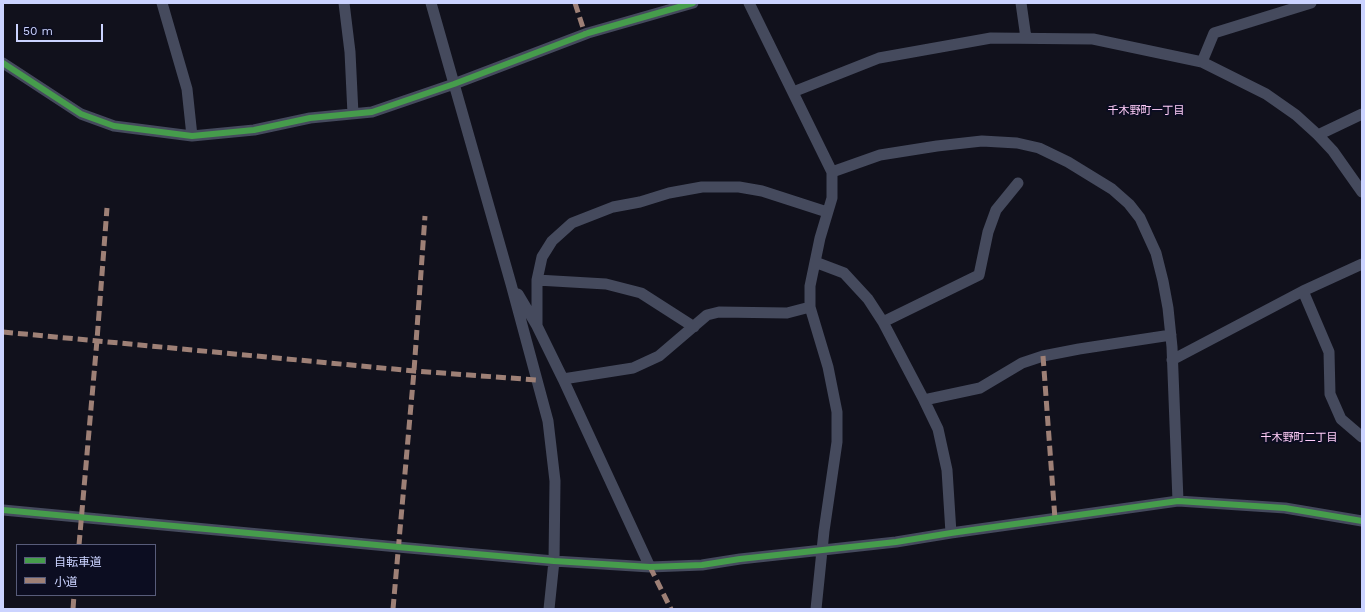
<!DOCTYPE html>
<meta charset="utf-8">
<style>
body{margin:0}
#map{position:relative;width:1365px;height:612px;overflow:hidden;background:#11111c;font-family:"Work Sans","Noto Sans JP",sans-serif}
canvas{display:block}
.frame{position:absolute;inset:0;border:4px solid #cbd3ff;pointer-events:none}
.legend{position:absolute;left:16px;top:544px;width:140px;height:52px;box-sizing:border-box;background:#0c0d21;border:1px solid #585c7a;margin:0;padding:5px 7px;list-style:none;font-size:12px;color:#cbd3ff}
.legend li{display:flex;align-items:center;gap:8px;height:20px}
.legend b{width:20px;border:1px solid #585c7a}
.scale{position:absolute;left:16px;top:24px;width:87px;height:18px;box-sizing:border-box;border:2px solid #cbd3ff;border-top:0;padding-left:5px;font-size:12px;line-height:14px;white-space:nowrap;color:#cbd3ff;-webkit-text-stroke:3px #0c0d21;paint-order:stroke}
</style>
<div id="map">
<canvas width="1365" height="612"></canvas>
<div class="frame"></div>
<ul class="legend">
<li><b style="height:5px;background:#469c4c"></b>自転車道</li>
<li><b style="height:5px;background:#9e8076"></b>小道</li>
</ul>
<div class="scale">50 m</div>
</div>
<script>
const context = document.querySelector('canvas').getContext('2d');
context.lineJoin = 'round';
function strokePath(path, color, width, dash) {
  context.strokeStyle = color;
  context.lineWidth = width;
  context.lineCap = dash ? 'butt' : 'round';
  context.setLineDash(dash || []);
  context.stroke(path);
}
function label(font, color, halo, rows, align = 'center') {
  context.font = font + ' "Work Sans","Noto Sans JP",sans-serif';
  context.lineWidth = 4;
  context.setLineDash([]);
  context.textBaseline = 'middle';
  context.strokeStyle = halo;
  context.fillStyle = color;
  for (const [text, x, y, turn = 0] of rows) {
    context.save();
    context.translate(x, y);
    context.rotate((+turn || 0) * Math.PI / 180);
    context.textAlign = isNaN(turn) ? turn : align;
    if (halo) context.strokeText(text, 0, 0);
    context.fillText(text, 0, 0);
    context.restore();
  }
}
const minor = new Path2D(`
 M162,3L187,89L192,136
 M344,3L350,52L353,114
 M431,3L511,284L548,421L555,481L554,561L549,609
 M749,3L832,172V198L820,238L810,286V307L828,367L837,412V442L824,531L816,609
 M1021,3L1026,38
 M1202,62L1214,33L1311,3
 M3,63L81,114L114,126L192,136L254,130L310,118L372,112L454,84L588,33L693,3
 M793,92L879,58L991,38L1093,39L1202,62L1266,94L1296,115L1318,135L1333,151L1362,192
 M1318,135L1362,114
 M832,172L880,155L937,146L982,141L1017,143L1039,148L1068,162L1112,189L1129,204L1140,218L1156,253L1163,281L1168,308L1172,347L1178,501
 M815,262L844,273L868,299L883,322L924,400L938,429L947,470L951,533
 M537,280L606,284L641,293L694,327
 M1303,291L1329,352L1330,394L1341,419L1362,437
 M518,294L537,326L563,379L650,567
 M883,322L979,275L988,232L996,210L1018,183
 M537,326V280L542,257L552,241L572,223L613,207L640,202L669,193L702,187H739L762,191L827,212
 M1172,360L1303,291L1362,264
 M563,379L633,368L659,356L707,315L719,312L787,313L810,307
 M924,400L980,388L1022,363L1043,356L1079,349L1171,335
 M3,510L398,547L554,561L650,567L702,565L740,559L896,542L951,533L1178,501L1285,508L1362,521`);
const quiet = new Path2D(`
 M575,3L585,34
 M3,332L414,371L537,380
 M1043,356L1055,519
 M79,545L97,340L107,208
 M650,567L671,609
 M73,609L74,595
 M393,609L414,371L425,216`);
const cycleway = new Path2D(`
 M3,63L81,114L114,126L192,136L254,130L310,118L372,112L454,84L588,33L693,3
 M3,510L398,547L554,561L650,567L702,565L740,559L896,542L951,533L1178,501L1285,508L1362,521`);
const neighbourhoodNames = [
 ["千木野町一丁目",1146,111],
 ["千木野町二丁目",1299,438]
];
strokePath(minor, '#454a5d', 11);
strokePath(quiet, '#9e8076', 5, [10, 5]);
strokePath(cycleway, '#469c4c', 6);
label('11px', '#ffcdf9', '#0c0d21', neighbourhoodNames);
</script>
